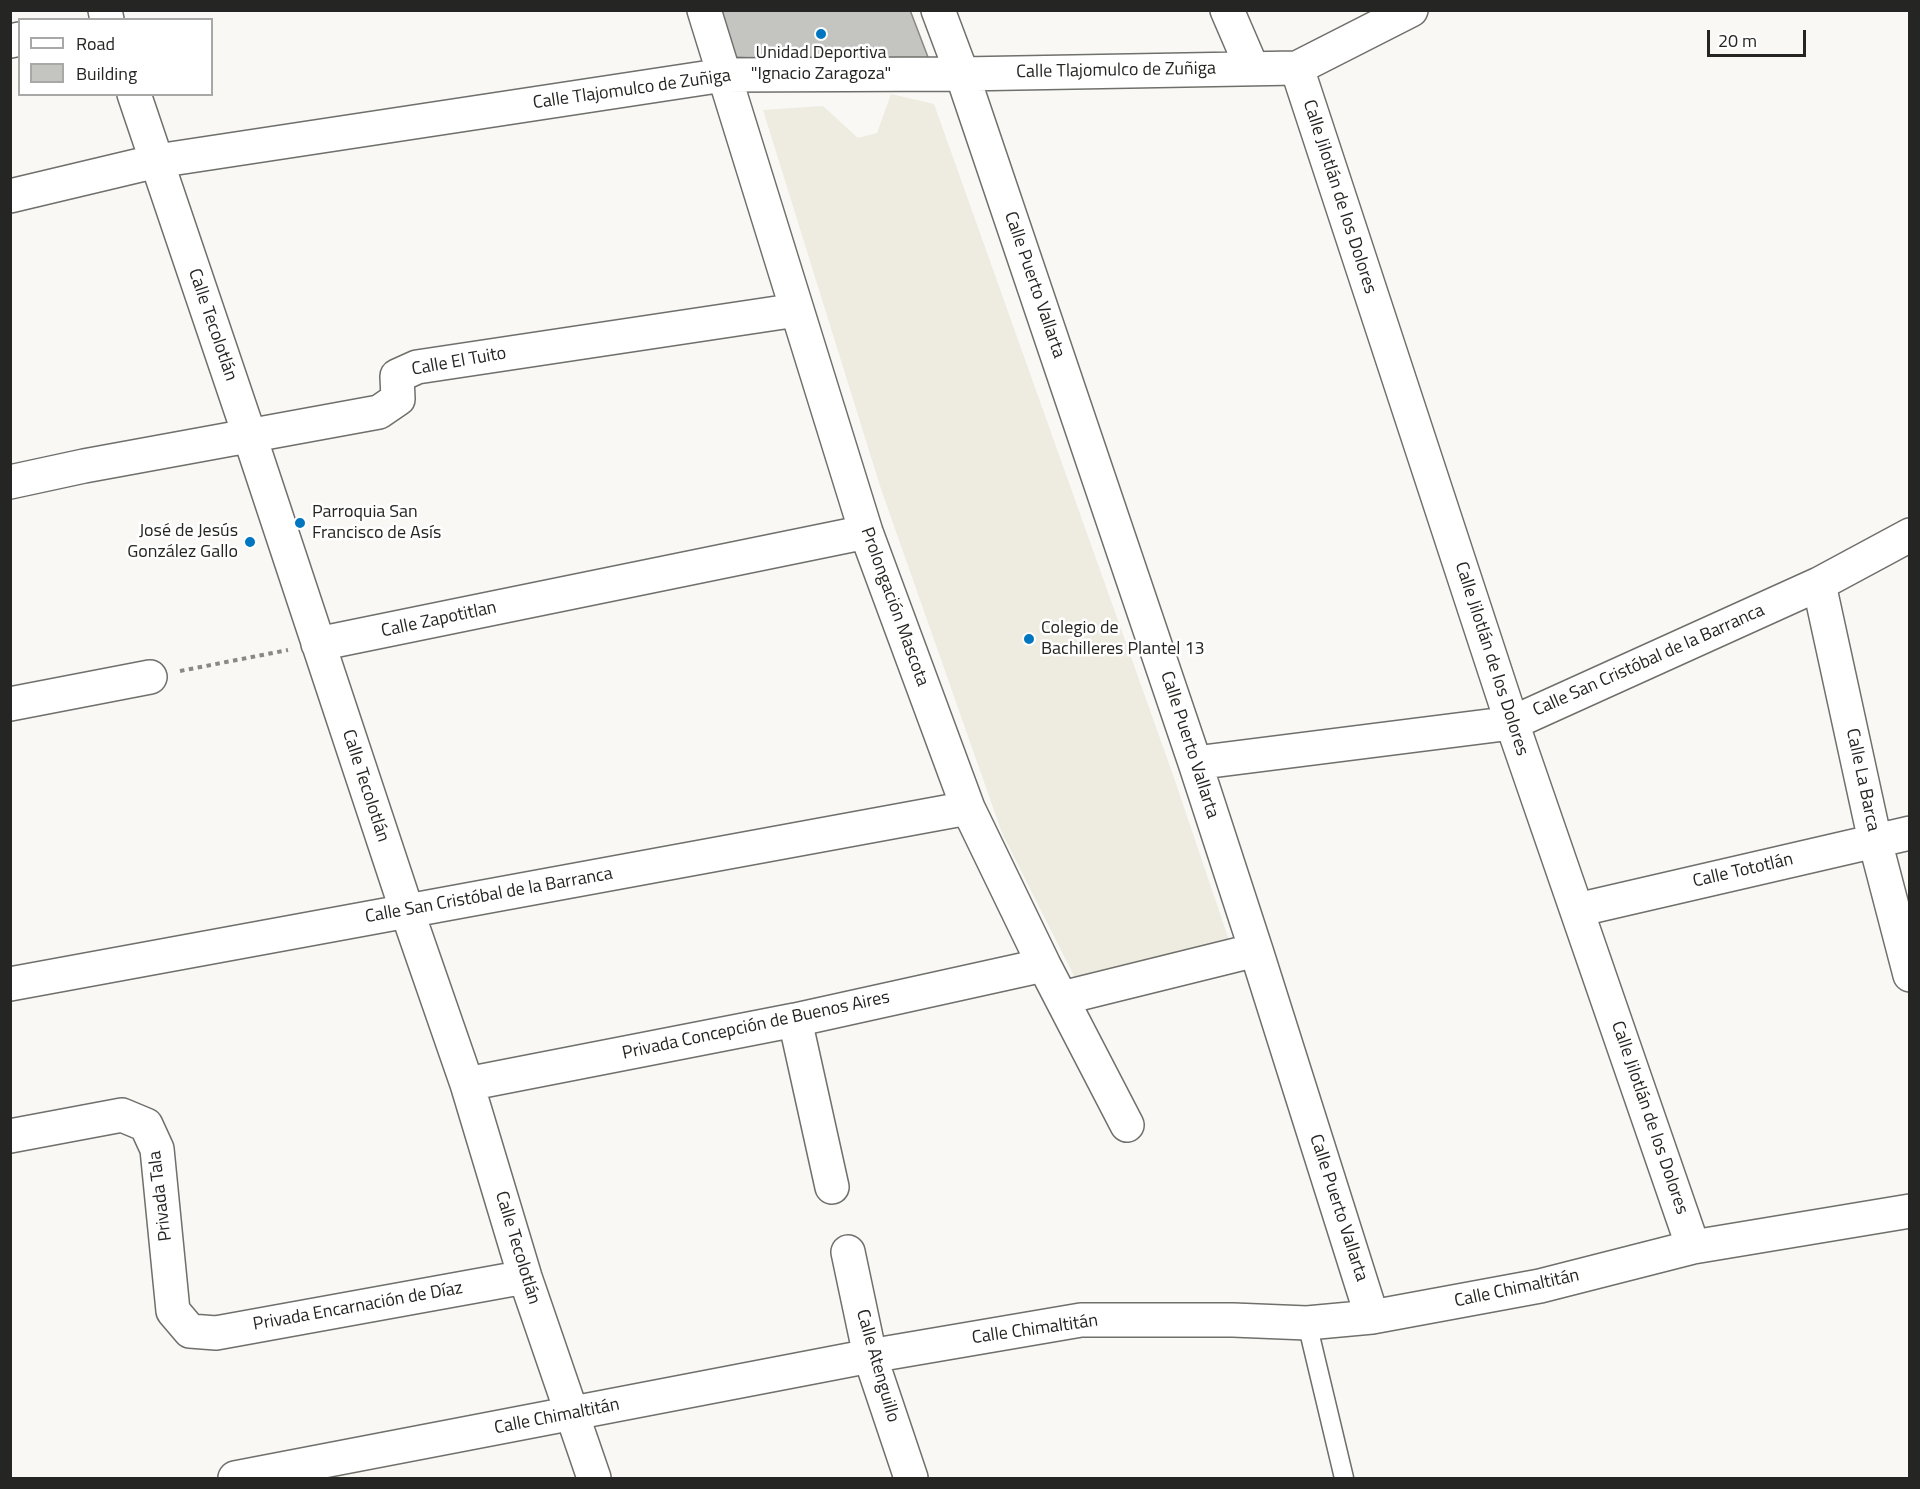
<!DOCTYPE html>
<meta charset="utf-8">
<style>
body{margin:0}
#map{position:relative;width:1920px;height:1489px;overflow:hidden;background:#f9f8f4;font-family:"Titillium Web",sans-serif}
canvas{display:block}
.frame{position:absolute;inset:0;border:12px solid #252523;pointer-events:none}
.legend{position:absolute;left:18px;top:18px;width:195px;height:78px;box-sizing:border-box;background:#fff;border:2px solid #a8a8a7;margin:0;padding:8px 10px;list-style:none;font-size:18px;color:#252523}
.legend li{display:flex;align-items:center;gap:12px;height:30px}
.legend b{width:30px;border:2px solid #a8a8a7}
.scale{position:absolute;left:1707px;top:30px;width:99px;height:27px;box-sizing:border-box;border:3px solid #252523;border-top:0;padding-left:8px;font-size:18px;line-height:21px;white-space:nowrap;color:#252523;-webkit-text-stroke:4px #fff;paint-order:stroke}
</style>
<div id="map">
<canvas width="1920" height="1489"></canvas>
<div class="frame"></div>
<ul class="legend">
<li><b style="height:8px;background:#fff"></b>Road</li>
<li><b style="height:16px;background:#c4c4c0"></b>Building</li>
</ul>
<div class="scale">20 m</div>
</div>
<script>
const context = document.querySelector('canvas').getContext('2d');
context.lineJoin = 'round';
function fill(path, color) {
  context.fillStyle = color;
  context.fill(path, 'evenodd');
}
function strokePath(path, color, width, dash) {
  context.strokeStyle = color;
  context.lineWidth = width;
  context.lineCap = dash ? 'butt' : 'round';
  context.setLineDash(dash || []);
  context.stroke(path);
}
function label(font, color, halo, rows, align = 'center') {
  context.font = font + ' "Titillium Web",sans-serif';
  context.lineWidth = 5;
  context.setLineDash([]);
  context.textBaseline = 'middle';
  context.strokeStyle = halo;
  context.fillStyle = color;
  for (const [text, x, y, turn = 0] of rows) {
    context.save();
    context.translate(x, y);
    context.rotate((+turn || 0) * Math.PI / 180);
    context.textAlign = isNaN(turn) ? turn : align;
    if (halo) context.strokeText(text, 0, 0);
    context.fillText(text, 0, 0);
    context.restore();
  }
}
const built = new Path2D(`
 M891,94L934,104L1172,772L1230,943L1078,984L1002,833L881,489L763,110L823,106L858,138L877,133Z`);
const building = new Path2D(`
 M715,10H910L931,65L729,57Z`);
const path = new Path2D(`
 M180,671L288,650`);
const lane = new Path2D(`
 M1307,1323L1344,1478`);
const street = new Path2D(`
 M105,10L107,20
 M704,10L866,532L968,808L1044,965L1127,1125
 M938,10L962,74L1195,763L1256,950L1372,1317
 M1227,10L1252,68
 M10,41L20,39
 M1297,68L1512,723L1693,1247
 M134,94L250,437L407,911L467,1084L525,1277L594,1478
 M10,196L157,161L724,75L962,74L1297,68L1411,10
 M10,482L84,466L379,412L398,399L397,376L417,367L797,310
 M1819,584L1875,841L1910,975
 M318,644L866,532
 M10,704L150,677
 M1195,763L1512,723L1819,584L1910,535
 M1577,910L1910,833
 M10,984L968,808
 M1062,998L1256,950
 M795,1020L832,1187
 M467,1084L795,1020L1044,965
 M10,1136L122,1115L146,1125L157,1149L173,1311L190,1331L216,1333L525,1277
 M848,1252L870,1356L911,1478
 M235,1478L870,1356L1081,1320H1233L1307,1323L1372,1317L1540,1286L1693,1247L1910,1211`);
const markers = [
 [821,34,6,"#0176c0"],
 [300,523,6,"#0176c0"],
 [250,542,6,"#0176c0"],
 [1029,639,6,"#0176c0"]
];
const poiNames = [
 ["Unidad Deportiva",821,54,"center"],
 ["\"Ignacio Zaragoza\"",821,75,"center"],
 ["Parroquia San",312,513],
 ["Francisco de Asís",312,534],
 ["José de Jesús",238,532,"right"],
 ["González Gallo",238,553,"right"],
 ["Colegio de",1041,629],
 ["Bachilleres Plantel 13",1041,650]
];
const streetNames = [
 ["Calle Tlajomulco de Zuñiga",1116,71,-1],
 ["Calle Tlajomulco de Zuñiga",632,90,-8],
 ["Calle Jilotlán de los Dolores",1339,197,72],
 ["Calle Puerto Vallarta",1034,285,71],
 ["Calle Tecolotlán",212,325,71],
 ["Calle El Tuito",459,362,-10],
 ["Prolongación Mascota",894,607,70],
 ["Calle Zapotitlan",439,620,-12],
 ["Calle Jilotlán de los Dolores",1491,659,72],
 ["Calle San Cristóbal de la Barranca",1649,661,-24],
 ["Calle Puerto Vallarta",1189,745,72],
 ["Calle La Barca",1862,780,78],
 ["Calle Tecolotlán",365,786,72],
 ["Calle Tototlán",1743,871,-13],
 ["Calle San Cristóbal de la Barranca",489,896,-10],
 ["Privada Concepción de Buenos Aires",756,1026,-12],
 ["Calle Jilotlán de los Dolores",1649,1118,71],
 ["Privada Tala",161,1196,-97],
 ["Calle Puerto Vallarta",1338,1208,72],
 ["Calle Tecolotlán",517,1248,73],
 ["Calle Chimaltitán",1517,1289,-12],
 ["Privada Encarnación de Díaz",358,1307,-10],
 ["Calle Chimaltitán",1035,1330,-8],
 ["Calle Atenguillo",877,1366,74],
 ["Calle Chimaltitán",557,1417,-11]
];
fill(built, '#eeebe0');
fill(building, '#c4c4c0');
strokePath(building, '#888783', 1.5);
strokePath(lane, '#6f6f6b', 21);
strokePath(street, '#6f6f6b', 36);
strokePath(path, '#888885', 4, [4.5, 4.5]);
strokePath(lane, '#fff', 18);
strokePath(street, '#fff', 33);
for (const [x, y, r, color] of markers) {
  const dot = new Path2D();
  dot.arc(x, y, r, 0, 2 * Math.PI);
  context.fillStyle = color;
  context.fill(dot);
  strokePath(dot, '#fff', 2);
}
label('18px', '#252523', '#fff', poiNames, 'left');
label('18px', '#252523', '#fff', streetNames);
</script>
